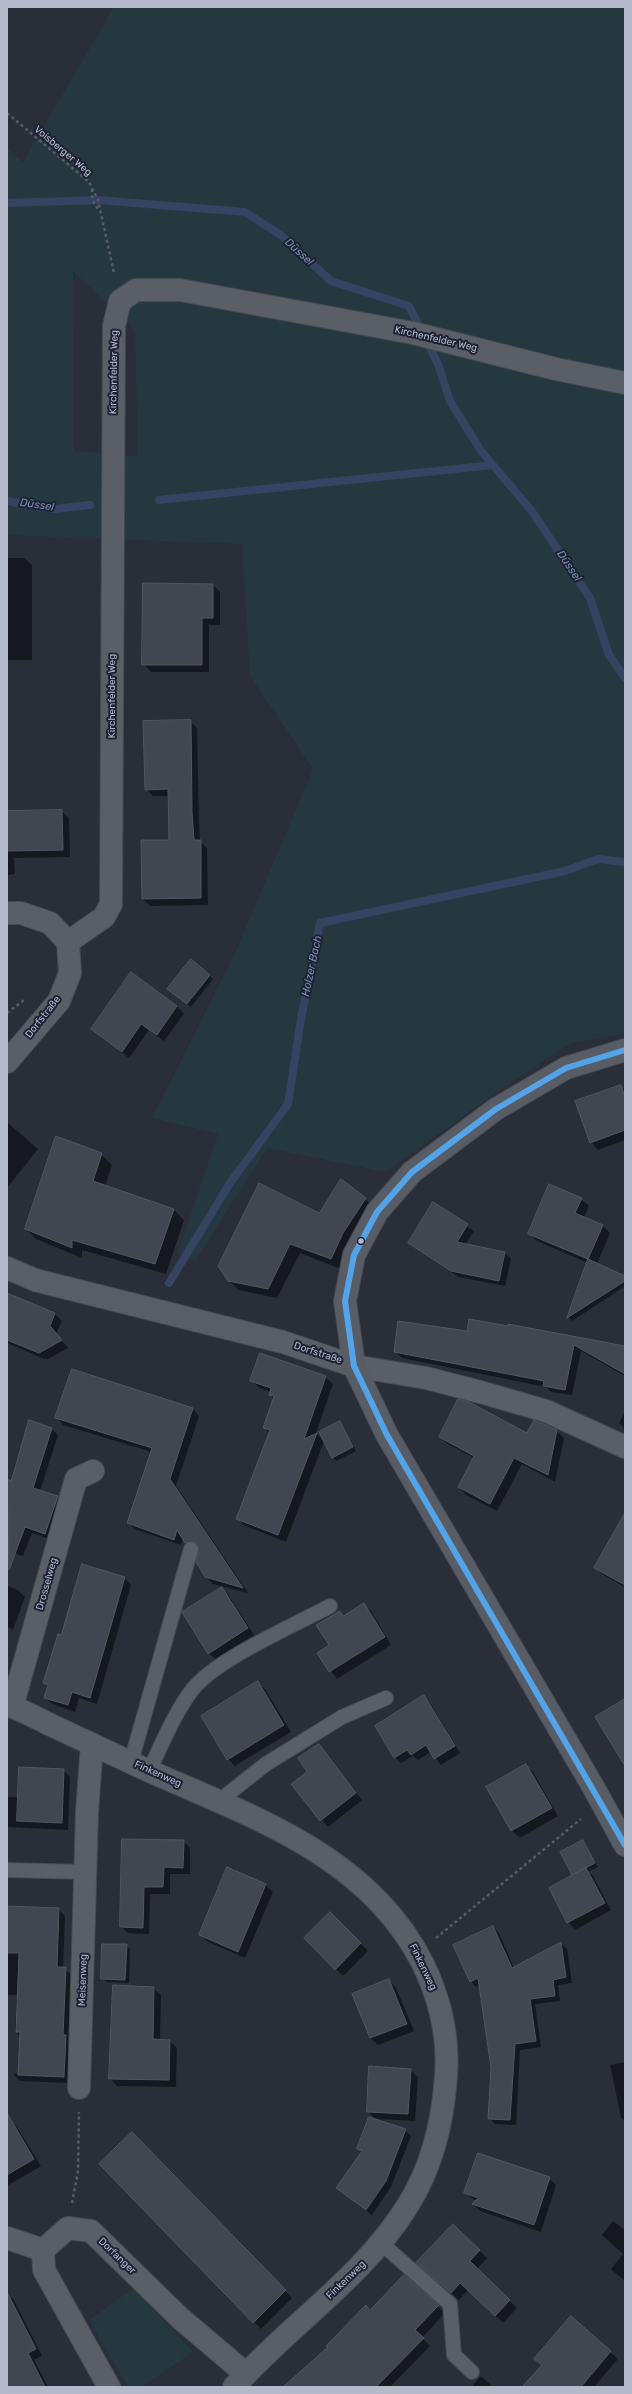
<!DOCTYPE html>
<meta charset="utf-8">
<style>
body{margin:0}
#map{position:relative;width:632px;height:2394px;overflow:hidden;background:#292e39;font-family:Rubik,sans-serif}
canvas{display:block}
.frame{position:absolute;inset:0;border:8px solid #b4baca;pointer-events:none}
</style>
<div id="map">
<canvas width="632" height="2394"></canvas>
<div class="frame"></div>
</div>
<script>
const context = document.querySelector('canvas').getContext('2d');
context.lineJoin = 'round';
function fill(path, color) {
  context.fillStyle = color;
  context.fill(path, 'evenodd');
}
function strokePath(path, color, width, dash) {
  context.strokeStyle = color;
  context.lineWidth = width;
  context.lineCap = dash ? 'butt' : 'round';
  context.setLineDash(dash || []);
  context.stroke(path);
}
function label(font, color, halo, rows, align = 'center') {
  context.font = font + ' Rubik,sans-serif';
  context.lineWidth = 4;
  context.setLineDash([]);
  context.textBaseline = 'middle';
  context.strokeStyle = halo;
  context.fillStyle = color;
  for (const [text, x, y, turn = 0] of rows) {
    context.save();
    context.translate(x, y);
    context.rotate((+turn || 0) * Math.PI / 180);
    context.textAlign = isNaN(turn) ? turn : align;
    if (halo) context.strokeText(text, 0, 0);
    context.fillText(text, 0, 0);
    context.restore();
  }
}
const green = new Path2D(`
 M114,7H625V1033L571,1043L498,1091L386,1172L267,1148L195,1261L178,1252L218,1134L152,1118L236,951L313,769L250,676L242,544L7,535V148L23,162ZM73,271L135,331L138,456L74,451Z
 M134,2288L193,2352L141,2387H128L89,2320Z`);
const shadow = new Path2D(`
 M7,558H24L32,565V660H7Z
 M213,585L220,592V625H209V672H151L143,664Z
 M190,721L197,728L199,821L200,841L207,848L208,905L150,906L143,899L170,841L169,796H153L146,789Z
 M62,811L69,819L70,857L14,858L15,874L7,875V812Z
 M209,975L213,979L191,1007L172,992Z
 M177,1006L184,1014L164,1041L149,1030L129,1058L92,1029Z
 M620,1086L625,1090V1140L598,1150L591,1142Z
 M7,1122L38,1149L7,1188Z
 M101,1154L112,1165L105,1186L173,1209L184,1220L166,1274L82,1250V1258L36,1239L26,1229Z
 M365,1199L375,1208L341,1269L300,1253L277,1298L239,1290L228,1280L319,1215Z
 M581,1199L589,1206L584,1218L602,1225L610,1233L597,1264L625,1277V1286L572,1321L568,1317L588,1263L537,1241L529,1234Z
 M434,1203L474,1231L465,1245L505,1253L511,1259L505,1286L459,1277L409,1243Z
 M7,1294L55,1314L62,1321L56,1334L68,1348L48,1359H44L7,1343Z
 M467,1332L625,1347V1376L581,1351L572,1395L551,1392L546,1387L402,1358L395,1351Z
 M325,1377L333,1384L316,1433L324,1441L286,1542L245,1526L237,1519L270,1433L264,1428L274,1399L270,1394L271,1392L259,1388L251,1380Z
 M193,1409L199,1416L176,1486L248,1593L213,1584L206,1577L199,1547L192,1549L183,1538L181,1545L135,1529L128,1523L152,1452L63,1425L57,1418Z
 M625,1412V1429L619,1423Z
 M340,1422L356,1451L336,1461L333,1457Z
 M51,1428L58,1435L40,1491L57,1497L64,1504L52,1540L32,1533L23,1556L7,1551V1481L11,1482Z
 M556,1431L564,1438L555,1482L522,1464L497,1511L466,1495L459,1487L474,1458L448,1444L440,1437L527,1435Z
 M625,1527V1587L602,1574L596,1568Z
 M125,1578L131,1585L97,1704L79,1698L75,1712L52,1704L45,1698L48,1687L44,1683L62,1636Z
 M7,1586L18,1590L25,1597L13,1630L7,1626Z
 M222,1588L228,1594L254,1635L215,1659L209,1653Z
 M364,1605L371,1611L391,1645L337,1679L318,1653L330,1646L340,1612L344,1617Z
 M258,1682L265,1689L291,1732L235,1766L228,1759L202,1716Z
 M424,1697L430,1703L460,1753L441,1765L431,1752L418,1760L413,1756L401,1763L395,1757Z
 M319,1746L362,1800L328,1827L292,1784L308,1772Z
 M525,1765L533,1772L558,1816L520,1838L512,1831L487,1787Z
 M63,1770L70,1777L68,1830L7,1827V1797H19Z
 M123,1840L183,1841L190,1848V1874H170V1894H150L149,1934L128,1933L121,1927Z
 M582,1841L598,1867L588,1872L593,1876L611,1910L575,1930L568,1922L573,1875Z
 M266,1885L273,1892L245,1958L208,1942L200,1935Z
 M7,1907L58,1909L65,1916L63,1968L72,1975L69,2039L73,2042L71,2083L20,2081L14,2075L26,2067L21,2037L15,2031L17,1995H7Z
 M330,1913L368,1951L343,1976L305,1938Z
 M493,1927L499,1933L514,1968L561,1943L567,1949L572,1983L558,1985L560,2001L535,2004L541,2047L520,2050L516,2125L495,2124L489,2118L492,2068L481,1985L476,1987L470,1981Z
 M126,1945L130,1949L129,1983L106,1982L102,1978Z
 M389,1980L396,1988L414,2031L378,2045L370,2038Z
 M153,1988L161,1995L160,2040L170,2041L177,2048L176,2087L117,2086L110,2078Z
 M625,2062V2122L621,2117L610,2065Z
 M410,2070L418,2077L415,2121L375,2119L368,2111Z
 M12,2122L19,2130L41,2166L7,2186V2125Z
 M405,2130L411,2136L391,2187L372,2215L337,2188L362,2153L358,2148Z
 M132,2133L292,2298L261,2329L100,2164Z
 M549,2178L556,2185L541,2232L480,2211L473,2204L476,2201L465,2193Z
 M613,2221L625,2230V2281L611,2269L623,2254L602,2235Z
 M453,2225L487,2258L477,2269L517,2308L503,2323L468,2290L459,2300L425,2270Z
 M404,2276L445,2313L422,2338L430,2346L390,2387H285L370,2311Z
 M7,2294L14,2300L42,2356L34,2360L48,2387H7Z
 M610,2352L618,2359L594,2387H524Z
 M481,2376L493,2387H471Z`);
const stream = new Path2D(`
 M7,203L98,200L245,212L282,236L331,281L409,306L438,364L450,401L481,451L531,510L590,598L609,655L625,678
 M159,500L493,465
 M7,501L54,509L90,505
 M169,1283L230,1183L288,1104L301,1019L320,923L565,871L598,859L625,862`);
const building = new Path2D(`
 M143,583L213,584V618H202V665H142Z
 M191,720L192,813L194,840H201V898L142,899L141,840H169L168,789L145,790L143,721Z
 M62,810L63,850L7,851V811Z
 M191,959L210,975L187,1004L167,989Z
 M131,972L177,1006L157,1035L141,1024L122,1052L91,1029Z
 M621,1085L625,1097V1130L590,1143L575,1101Z
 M56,1136L102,1153L93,1181L174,1209L155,1264L72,1240V1248L25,1229Z
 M341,1179L366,1198L343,1233L331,1259L290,1244L268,1289L228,1281L218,1266L259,1183L319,1213Z
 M549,1184L582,1198L575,1213L603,1225L588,1259L528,1234Z
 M433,1202L468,1224L457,1242L505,1252L499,1281L451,1271L408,1243Z
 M588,1259L625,1276V1281L567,1318Z
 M7,1293L55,1313L50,1326L62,1340L39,1353L7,1340Z
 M469,1319L508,1326V1324L625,1346V1374L574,1345L565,1390L543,1386L544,1381L394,1352L398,1321L467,1331Z
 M260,1353L326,1376L304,1439L317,1433L278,1535L236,1519L270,1430L263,1428L274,1396L269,1395L271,1388L250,1381Z
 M72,1369L193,1408L170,1479L243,1588L205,1577L196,1562L199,1551L197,1543L193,1541L185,1543L177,1530L174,1540L127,1523L152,1448L55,1418Z
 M458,1399L467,1401L527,1433L534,1420L557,1430L548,1475L514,1458L490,1504L458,1487L474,1456L439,1437Z
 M29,1420L52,1428L33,1488L58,1496L45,1534L25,1527L9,1570L7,1479L11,1481Z
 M340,1421L353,1447L332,1458L319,1432Z
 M625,1513V1585L594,1568Z
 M82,1564L125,1577L90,1698L72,1692L68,1705L44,1698L48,1685L43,1683L58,1634L61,1635Z
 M222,1587L248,1628L208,1654L182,1612Z
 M364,1603L385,1637L329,1672L317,1653L329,1645L316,1625L340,1611L343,1616Z
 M258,1681L284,1725L227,1760L201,1716Z
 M424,1695L455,1746L434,1759L426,1745L411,1755L407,1750L394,1758L375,1726Z
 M625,1699V1766L595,1717Z
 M319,1744L356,1793L320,1821L291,1784L307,1772L298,1758Z
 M526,1764L552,1808L511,1831L486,1787Z
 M19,1767L64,1769L62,1823L17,1821Z
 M122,1839L184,1840L183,1868L164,1867L163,1887H144L143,1928L120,1927Z
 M583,1840L595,1863L572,1875L560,1852Z
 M227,1867L266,1884L238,1952L199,1935Z
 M586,1868L605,1903L567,1923L549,1888Z
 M7,1906L59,1908L57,1967H66L63,2035H66L64,2077L18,2075L20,2032H16L19,1953H7Z
 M330,1912L361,1943L335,1970L304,1938Z
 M493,1926L512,1968L561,1942L566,1977L553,1980L555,1996L530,1999L536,2041L515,2044L510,2120L488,2119L491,2068L478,1978L470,1982L453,1945Z
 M102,1944H127L125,1980L101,1979Z
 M389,1979L407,2024L370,2038L352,1994Z
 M113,1985L154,1987L153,2039L170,2040L169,2080L109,2079Z
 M369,2066L411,2069L408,2114L367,2112Z
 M7,2113L34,2159L7,2175Z
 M369,2117L406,2129L386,2181L366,2210L336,2188L362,2151L357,2149Z
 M132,2132L286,2290L253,2323L99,2164Z
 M478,2153L550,2177L534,2225L472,2204L478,2198L464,2193Z
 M453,2224L480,2250L470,2261L510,2300L495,2316L460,2283L451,2293L416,2263Z
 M404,2275L439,2305L415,2330L424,2338L376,2387H283L328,2347L326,2346L366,2305L370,2310Z
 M7,2292L36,2349L28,2353L45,2387H7Z
 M571,2316L611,2351L581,2387H522L542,2365L534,2359Z`);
const path = new Path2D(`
 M7,113L89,182L98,200L114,273
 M92,189C91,198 94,205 100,211
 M7,1013L24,1000
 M436,1938L581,1819
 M72,2203L78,2171L79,2112`);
const service = new Path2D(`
 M131,1762L191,1549
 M149,1771C162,1744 174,1714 192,1690C216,1659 293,1626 330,1606
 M219,1801L266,1764L342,1717L386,1698
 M7,1870L87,1872
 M381,2243L450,2304L454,2355L472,2372`);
const minor = new Path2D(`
 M7,913H21L50,923L68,942L70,973L59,1001L7,1062
 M68,942L104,917L111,904L114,326L120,301L136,290H180L413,333L556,369L625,383
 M7,1268L35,1280L283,1342L354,1366L426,1378L484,1393L546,1411L625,1447
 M7,1705C23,1710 38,1719 53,1726C85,1741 117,1756 149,1771C253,1817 369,1856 423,1964C440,1999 449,2037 446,2076C443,2120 432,2167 408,2205C363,2278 290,2324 234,2387
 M12,1707L76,1479L93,1471
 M79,2088L87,1812L92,1744
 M7,2238L43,2250
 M109,2387L44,2270L43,2250L68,2228L91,2231L180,2318L246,2374`);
const secondary = new Path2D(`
 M625,1050L566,1068L496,1109L412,1172L377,1212L354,1255L345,1301L354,1366L387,1435L595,1790L625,1845`);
const bus1 = new Path2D(`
 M625,1050L566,1068L496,1109L412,1172L377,1212L354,1255L345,1301L354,1366L387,1435L625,1845`);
const markers = [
 [361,1241,3.5,"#b4baca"]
];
const streetNames = [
 ["Voisberger Weg",63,151,40],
 ["Kirchenfelder Weg",436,339,13],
 ["Kirchenfelder Weg",114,372,-89],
 ["Kirchenfelder Weg",112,696,-90],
 ["Dorfstraße",43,1017,-52],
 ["Dorfstraße",318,1353,18],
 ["Drosselweg",47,1584,-74],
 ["Finkenweg",158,1774,24],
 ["Finkenweg",423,1967,64],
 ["Meisenweg",83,1980,-88],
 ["Dorfanger",117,2256,44],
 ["Finkenweg",346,2280,-44]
];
const waterNames = [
 ["Düssel",299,252,42],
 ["Düssel",37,505,8],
 ["Düssel",569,566,56],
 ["Holzer Bach",312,966,-78]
];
fill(green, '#26383f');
fill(shadow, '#0007');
strokePath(stream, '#364362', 8);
fill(building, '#424650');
strokePath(building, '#515661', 1);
strokePath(service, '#464a52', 16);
strokePath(minor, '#464a52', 24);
strokePath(secondary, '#464a52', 24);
strokePath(path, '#585c64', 2.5, [3, 3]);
strokePath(service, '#5a5e67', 14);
strokePath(minor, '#5a5e67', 22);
strokePath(secondary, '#585c65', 22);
strokePath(bus1, '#53a3e8', 6);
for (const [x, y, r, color] of markers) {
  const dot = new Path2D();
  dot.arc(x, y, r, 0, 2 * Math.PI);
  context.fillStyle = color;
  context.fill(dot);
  strokePath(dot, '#1d2334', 1.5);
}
label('10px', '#b4baca', '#1d2334', streetNames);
label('italic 11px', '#7b8cb2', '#1d2334', waterNames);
</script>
